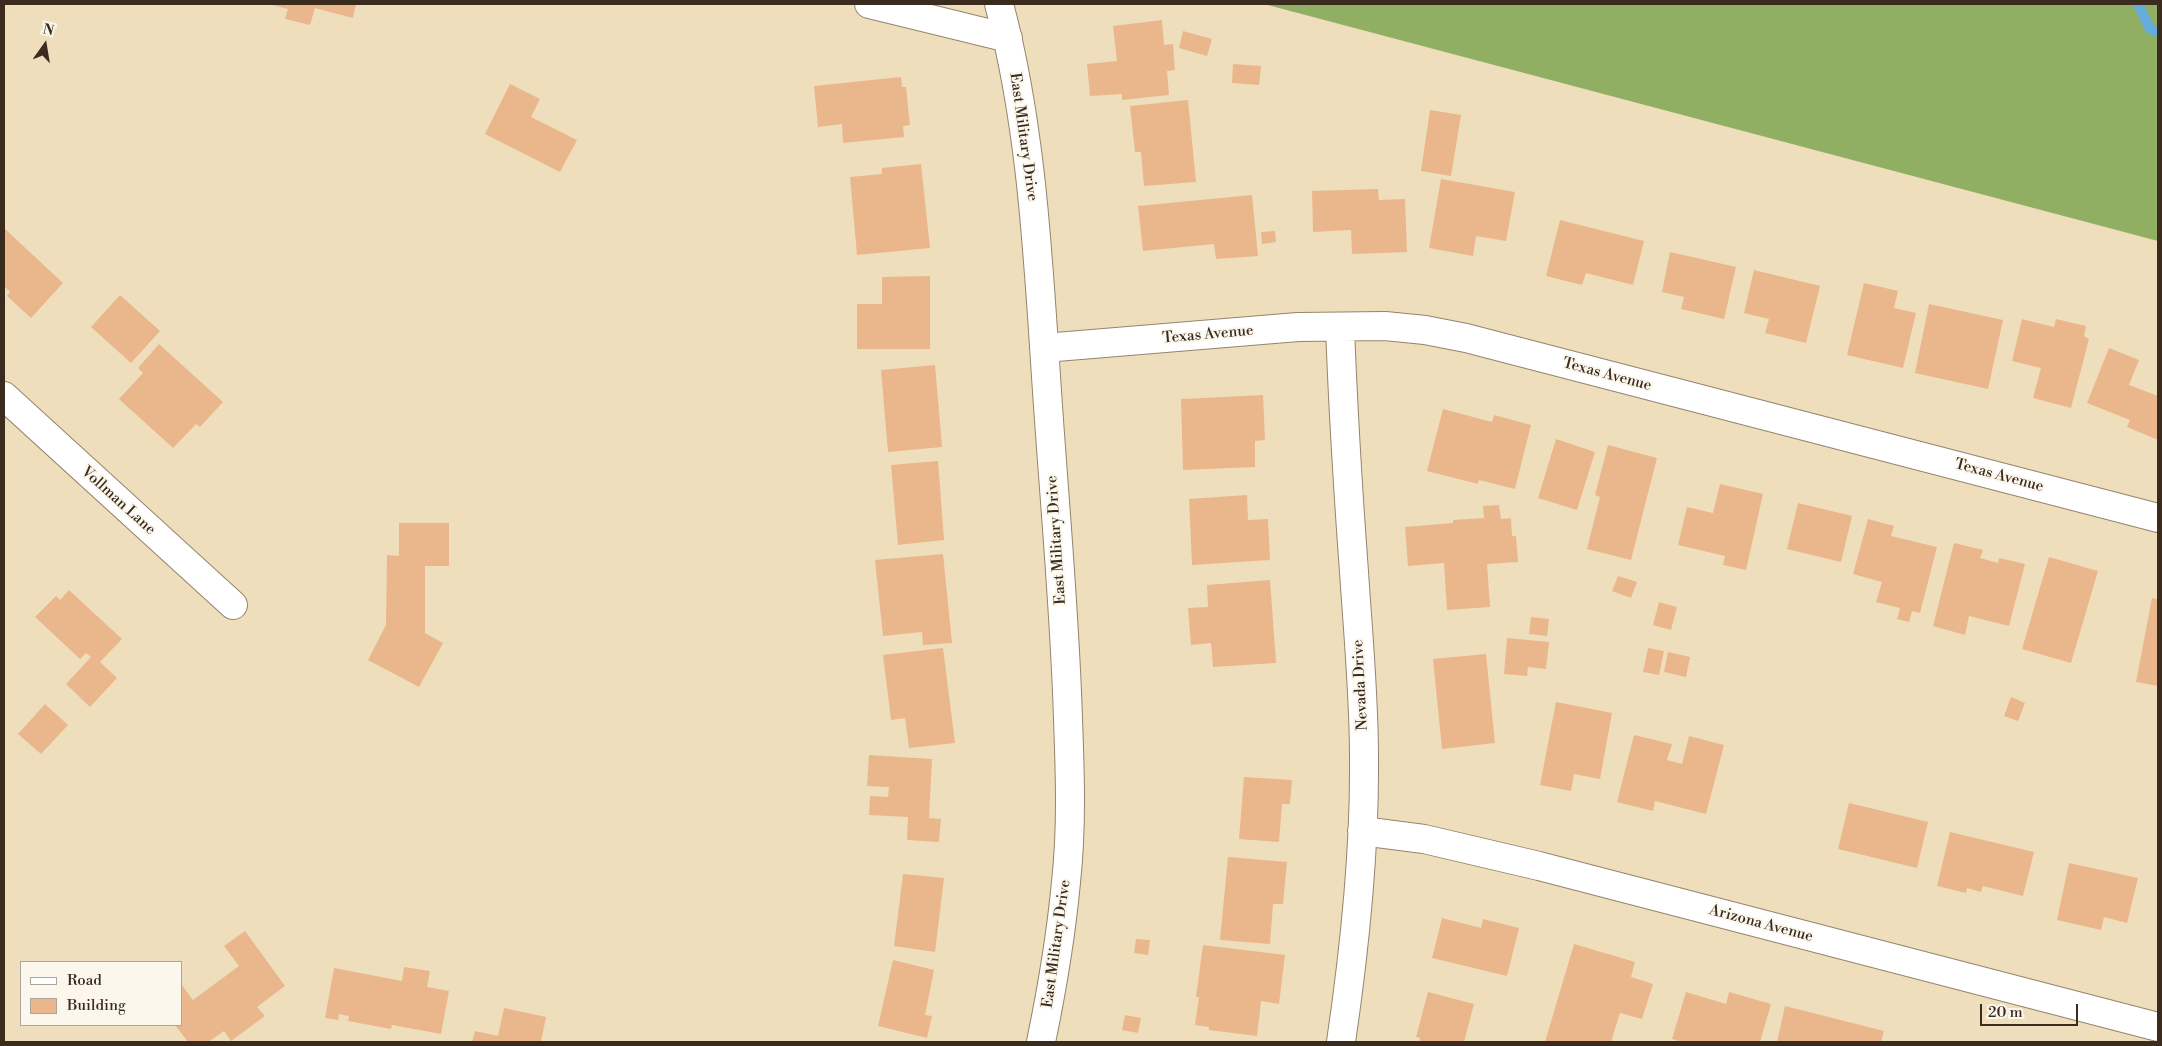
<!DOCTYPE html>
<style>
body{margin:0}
#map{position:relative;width:2162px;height:1046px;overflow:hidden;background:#efdebc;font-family:"Libre Bodoni",serif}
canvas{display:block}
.frame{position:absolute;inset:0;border:5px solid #3b2a1e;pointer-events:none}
.legend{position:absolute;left:20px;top:961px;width:162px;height:65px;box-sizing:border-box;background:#fbf7ec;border:1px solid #aea59a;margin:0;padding:6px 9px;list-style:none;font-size:15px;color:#3b2a1e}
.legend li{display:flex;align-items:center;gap:10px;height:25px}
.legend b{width:25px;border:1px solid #aea59a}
.north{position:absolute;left:20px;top:20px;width:50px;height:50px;-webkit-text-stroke:4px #fbf7ec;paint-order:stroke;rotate:13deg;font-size:14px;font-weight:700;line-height:20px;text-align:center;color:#3b2a1e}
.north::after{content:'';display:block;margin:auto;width:18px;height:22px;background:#3b2a1e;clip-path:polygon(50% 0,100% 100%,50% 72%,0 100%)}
.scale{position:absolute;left:1980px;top:1004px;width:98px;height:22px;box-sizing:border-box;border:2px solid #3b2a1e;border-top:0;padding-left:6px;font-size:15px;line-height:18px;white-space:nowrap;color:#3b2a1e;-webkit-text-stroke:4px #fbf7ec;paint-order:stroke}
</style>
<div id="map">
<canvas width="2162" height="1046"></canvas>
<div class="frame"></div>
<ul class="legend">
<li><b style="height:6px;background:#fff"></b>Road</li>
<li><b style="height:14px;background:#eab78c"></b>Building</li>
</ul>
<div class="north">N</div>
<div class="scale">20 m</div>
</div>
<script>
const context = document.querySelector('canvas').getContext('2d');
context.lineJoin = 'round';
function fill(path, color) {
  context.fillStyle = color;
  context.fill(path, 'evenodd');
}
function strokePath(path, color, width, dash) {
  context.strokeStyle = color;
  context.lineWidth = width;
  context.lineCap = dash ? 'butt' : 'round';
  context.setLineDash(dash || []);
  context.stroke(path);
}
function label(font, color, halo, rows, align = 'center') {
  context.font = font + ' "Libre Bodoni",serif';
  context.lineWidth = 4;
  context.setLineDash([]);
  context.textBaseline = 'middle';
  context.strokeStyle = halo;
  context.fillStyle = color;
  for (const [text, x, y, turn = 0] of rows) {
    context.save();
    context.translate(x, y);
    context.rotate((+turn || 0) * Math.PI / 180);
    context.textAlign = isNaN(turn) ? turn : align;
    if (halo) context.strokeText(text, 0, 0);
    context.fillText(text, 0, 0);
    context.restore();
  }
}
const forest = new Path2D(`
 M1264,4H2158V241Z`);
const stream = new Path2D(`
 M2138,4L2150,29L2158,32`);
const building = new Path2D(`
 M269,4H356L353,18L315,8L310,25L285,19L288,9Z
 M1162,20L1164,45L1173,44L1175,70L1167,71L1169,95L1122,100V94L1090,96L1087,64L1117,61L1113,26Z
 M1183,31L1212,39L1207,56L1179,48Z
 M1233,64L1261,66L1259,85L1232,83Z
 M901,77L902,87H906L910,125L903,126L904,137L843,143L842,124L818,127L814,86Z
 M510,84L540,99L531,117L577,140L560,172L485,134Z
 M1188,100L1196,182L1144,186L1141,152H1135L1130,106Z
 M1430,110L1461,115L1451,176L1421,171Z
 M921,164L930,248L857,255L850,177L882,174V168Z
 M1441,179L1515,192L1506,241L1476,236L1473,256L1429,248Z
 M1378,189L1379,200L1405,199L1407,252L1352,254L1351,230L1313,232L1312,191Z
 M1252,195L1258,256L1216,259L1214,244L1143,251L1138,206Z
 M1560,220L1644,241L1633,285L1586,273L1582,285L1546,276Z
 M4,228L63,283L31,318L7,296L10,292L4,286Z
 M1275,231L1276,242L1262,244L1261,232Z
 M1670,252L1736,267L1724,319L1681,309L1684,297L1662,292Z
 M1754,270L1820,286L1806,343L1765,333L1769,319L1744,313Z
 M930,276V349H857V304H882V277Z
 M1864,283L1898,291L1894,308L1916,313L1903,368L1847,355Z
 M120,295L160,331L131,363L91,327Z
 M1929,304L2003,320L1988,389L1915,373Z
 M2022,319L2054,327L2056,319L2086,326L2084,336L2089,339L2071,408L2033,398L2041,368L2012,361Z
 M159,344L223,402L200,427L196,424L173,448L119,399L143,373L138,368Z
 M2109,348L2139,360L2129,385L2158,396V440L2127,427L2130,420L2087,403Z
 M935,365L942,447L888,452L881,370Z
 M1263,395L1265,440L1255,441V467L1183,470L1181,399Z
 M1443,409L1492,422L1494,415L1531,425L1515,489L1479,480L1478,484L1427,471Z
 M1556,439L1595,452L1577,510L1538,498Z
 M1608,445L1657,458L1631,560L1587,549L1600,497L1595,495Z
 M938,461L944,540L898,545L891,465Z
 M1720,484L1763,494L1746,570L1723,565L1725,556L1678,545L1687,507L1713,513Z
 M1247,495L1248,520L1268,519L1270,560L1192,565L1189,499Z
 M1798,503L1852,516L1841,562L1787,549Z
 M1499,505L1501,519L1511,518L1512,536H1516L1518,562L1487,564L1490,607L1447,610L1444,563L1408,566L1405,527L1453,523V520L1484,518L1483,506Z
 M1868,519L1894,526L1891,536L1937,547L1920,613L1912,611L1909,622L1897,619L1900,608L1876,602L1882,582L1853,574Z
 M399,523H449V566H425V633L443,643L419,687L368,660L386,625L387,555L399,556Z
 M1954,543L1983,550L1980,558L1998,563L1999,558L2025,564L2009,626L1969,616L1965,635L1933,626Z
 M943,554L952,643L923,645L922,632L883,636L875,560Z
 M2049,557L2098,571L2071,663L2022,649Z
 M1618,576L1637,582L1631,598L1612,591Z
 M1270,580L1276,663L1213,667L1211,643L1191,645L1188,608L1208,607L1207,585Z
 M69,590L122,639L100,662L117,678L90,707L66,684L91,657L86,653L80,659L35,617L56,596L60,600Z
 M2152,598L2158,599V686L2136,682Z
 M1659,602L1677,607L1671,630L1653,625Z
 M1531,617L1549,619L1547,636L1529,634Z
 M1507,638L1549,642L1546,669L1528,667L1527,676L1504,674Z
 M943,648L955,743L909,748L905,718L891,720L883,655Z
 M1648,648L1664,651L1659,675L1643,672Z
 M1668,652L1690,657L1686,677L1664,672Z
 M1486,654L1495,743L1442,749L1433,659Z
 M2011,697L2025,703L2018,721L2004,716Z
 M1556,702L1612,713L1600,779L1574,774L1571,791L1540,785Z
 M45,704L68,725L41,754L18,734Z
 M1634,735L1672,744L1667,760L1682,764L1689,736L1724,745L1706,814L1655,801L1653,811L1617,802Z
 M869,755L932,759L929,818L941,819L939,842L907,840L908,817L869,815L870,796L888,797L889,787L867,786Z
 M1244,777L1292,780L1290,804H1282L1279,842L1239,839Z
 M1849,803L1928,822L1917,868L1838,849Z
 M1950,832L2034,852L2023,896L1983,886L1981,892L1967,888L1966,893L1937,886Z
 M1228,857L1287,862L1283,904H1273L1270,944L1220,940Z
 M2069,863L2138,878L2127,923L2104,917L2101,930L2057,920Z
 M903,874L944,878L935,952L894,946Z
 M1442,918L1481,928L1483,919L1519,928L1507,976L1432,958Z
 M245,931L285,986L257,1007L265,1016L231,1041L224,1031L208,1042H188L175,1025H181V984L193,1000L239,966L224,946Z
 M1136,939L1150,940L1148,955L1134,953Z
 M1574,944L1635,962L1631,977L1653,984L1642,1019L1620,1013L1611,1042H1545Z
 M1203,945L1285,955L1279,1004L1261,1001L1257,1036L1209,1030V1027L1195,1025L1199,997H1196Z
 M893,960L934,970L925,1015L932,1016L927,1038L878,1026Z
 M404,967L430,971L427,987L449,991L441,1034L392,1025L391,1029L348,1021L349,1016L339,1014L338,1020L325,1018L334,968L402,981Z
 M1428,992L1474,1004L1464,1042H1419L1420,1038L1416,1037Z
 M1686,992L1726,1004L1729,992L1771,1004L1760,1042H1682L1672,1039Z
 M1785,1006L1884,1031L1881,1042H1777Z
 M504,1008L546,1017L541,1042H472L475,1031L498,1036Z
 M1125,1015L1141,1018L1138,1033L1122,1030Z`);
const minor = new Path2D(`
 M869,4L1008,38
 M999,4C1035,139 1039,282 1049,420C1056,520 1065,619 1068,719C1070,773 1072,828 1066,882C1061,936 1052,989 1041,1042
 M1340,327C1343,409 1348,490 1354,572C1358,633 1364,695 1364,757C1365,853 1355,947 1341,1042
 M1044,348L1298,327L1385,326L1425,330L1466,338L2158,518
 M4,396L233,605
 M1362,831L1424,839L1539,866L2158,1027`);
const streetNames = [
 ["East Military Drive",1023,137,82],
 ["Texas Avenue",1208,335,-5],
 ["Texas Avenue",1607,375,15],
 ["Texas Avenue",1999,476,15],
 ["Vollman Lane",118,501,42],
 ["East Military Drive",1057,540,-94],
 ["Nevada Drive",1361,685,-93],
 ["Arizona Avenue",1761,924,15],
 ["East Military Drive",1057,944,-82]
];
fill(forest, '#90af62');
strokePath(stream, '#67abdc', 10);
fill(building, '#eab78c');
strokePath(minor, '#95846d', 30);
strokePath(minor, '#fff', 28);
label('15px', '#3b2a1e', '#fbf7ec', streetNames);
</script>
